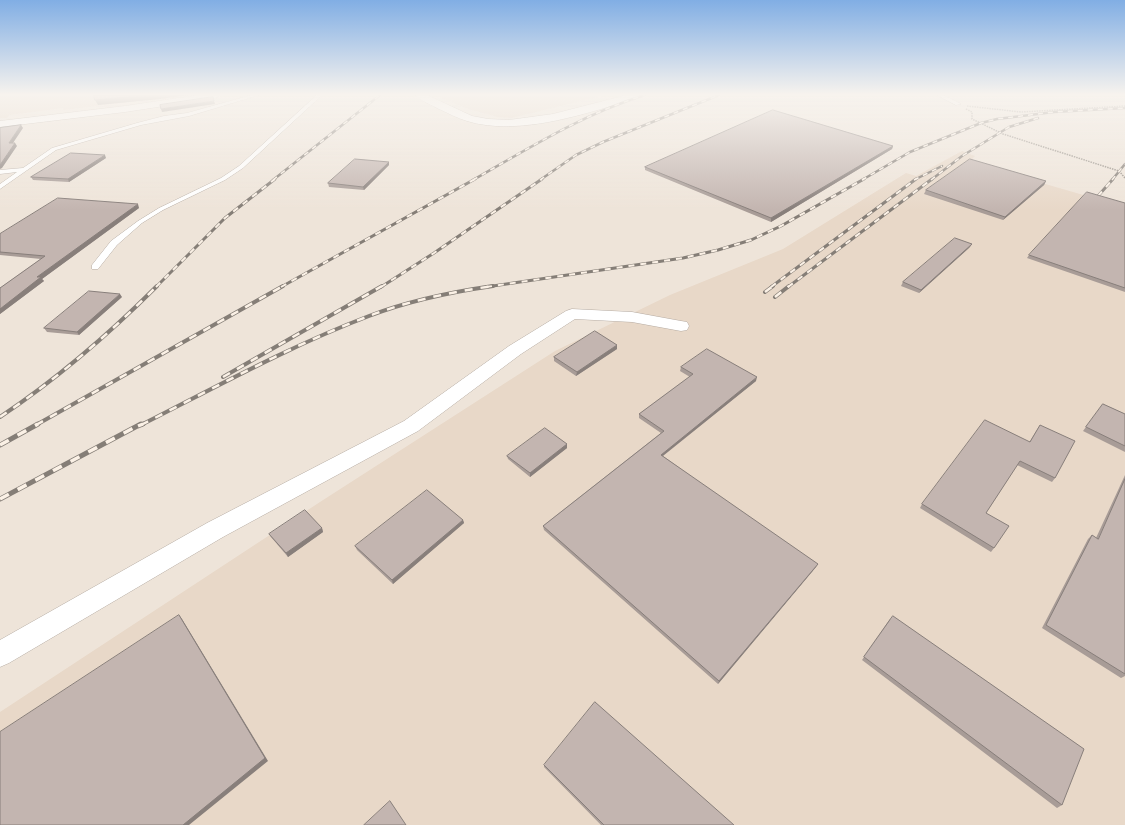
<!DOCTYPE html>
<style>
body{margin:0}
canvas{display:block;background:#eee4d9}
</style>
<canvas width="1125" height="825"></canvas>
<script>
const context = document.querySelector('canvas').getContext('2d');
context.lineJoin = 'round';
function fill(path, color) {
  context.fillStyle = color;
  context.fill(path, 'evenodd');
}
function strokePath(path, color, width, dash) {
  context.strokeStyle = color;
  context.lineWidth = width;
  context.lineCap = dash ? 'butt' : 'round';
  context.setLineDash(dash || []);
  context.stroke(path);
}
const built = new Path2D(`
 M0,95H179V96L63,110V108L9,115L7,118H0Z
 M435,95H606L511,118L498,117L468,109Z
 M962,151L975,156L969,162L1125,207V825H0V712L320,502L555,351L670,295L783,249L906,173L916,176Z`);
const path = new Path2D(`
 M967,106L1021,112L1125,106
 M966,109L972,112V119L1003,134L1119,171L1125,178`);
const lane = new Path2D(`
 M252,95H259L189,116L141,125L56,150L0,189V184L17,172L0,174V170L23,168L52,148L137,123L164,116L187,113Z
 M317,95H322L243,168L225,180L163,210L142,223L117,245L98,269H92V265L111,241L138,221L159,208L221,178L239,166Z
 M937,95H943L961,104L956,105Z`);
const street = new Path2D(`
 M199,95H221L216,98L125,112L0,127V121L125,106Z
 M415,95H427L472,116L488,119L509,120L553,114L627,95H641L639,97C589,113 519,137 467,121C457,118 448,113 439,109C432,105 421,101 415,95Z
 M572,309L632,312L681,321L687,322L689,326L687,330L681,331L632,322L575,319L521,354L418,431L223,537L9,663L0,667V640L207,523L404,421L509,346L566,311Z`);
const railFar3 = new Path2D(`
 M273,180L380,95
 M473,180C529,148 583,114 645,95
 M540,180L576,155L603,142L719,95
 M862,180L910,152L981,123L997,119L1054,112L1125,108
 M914,180L942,166
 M931,180L962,156L1009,127L1038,118
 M1112,180L1125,164`);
const railFar2 = new Path2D(`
 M1098,196L1113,179
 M156,287L225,218L275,179
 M281,287L475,179
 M381,287L434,253L542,179
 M486,287L683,258L718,250L751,240L781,226L864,179
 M771,287L916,179
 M788,287L932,179`);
const railFar1 = new Path2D(`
 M765,292L773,286
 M775,297L789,286
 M223,377L382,286
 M0,417C57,379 108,335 157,286
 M36,425L283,286
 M141,425C216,387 290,346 369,316C408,301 451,292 493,286`);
const rail = new Path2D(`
 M138,426L143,424
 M0,445L38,424
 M0,499L141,424`);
const wall = new Path2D(`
 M893,146L892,149L771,222L645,170V167Z
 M106,158L69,182L33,180L31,177Z
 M389,165L364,190L329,187L328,183Z
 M1046,181L1044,185L1003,220L924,194L926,190Z
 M1125,203V292L1027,258L1029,255Z
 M139,208L42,279L44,281L0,314V288L41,259L0,255V234Z
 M970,247L919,293L901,286L903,282Z
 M122,297L79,335L47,332L44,328Z
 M617,349L576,376L554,361V357Z
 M681,367L756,381L663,456L816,567L718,684L544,530L543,526L661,433L639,418V414L690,377L680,371Z
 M1103,404L1125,414V452L1083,431Z
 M1040,425L1055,478L1052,482L1017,465L986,513L994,548L991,552L920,508L922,504L1030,441Z
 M567,444V448L530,477L508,459L507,456Z
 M1125,475V676L1121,678L1042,628L1088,539L1092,535L1096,538Z
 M463,520L464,523L393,584L357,550L355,546Z
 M322,528L323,532L288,557L271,537L269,534Z
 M890,619L1062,805L1057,808L862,660Z
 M544,765L734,825H601L544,767Z`);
const shadedWall = new Path2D(`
 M146,95H190L160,99L98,105L95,100Z
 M214,101L215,104L162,112L161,109Z
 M21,125L23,128L11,146L9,143Z
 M15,143L17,146L2,168L0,169V165Z
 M893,146L892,149L771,222V218Z
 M105,155L106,158L69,182L68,179Z
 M389,162V165L364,190L363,187Z
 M1046,181L1044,185L1003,220L1005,217Z
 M138,204L139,208L42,279L44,281L0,314V309L37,277Z
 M972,244L970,247L919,293L921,290Z
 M120,294L122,297L79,335L77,332Z
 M617,345V349L576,376L577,372Z
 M757,377L756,381L660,458L661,455Z
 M567,444V448L530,477V473Z
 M463,520L464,523L393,584L392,580Z
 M322,528L323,532L288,557L286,553Z
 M818,564L816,567L718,684L719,681Z
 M179,615L182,619L268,761L189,825H183Z`);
const building = new Path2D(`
 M94,95H146L95,100Z
 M213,97L214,101L161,109L160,105Z
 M773,110L893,146L771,218L645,167Z
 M21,125L9,143H15L0,165V128Z
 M71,153L105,155L68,179L31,177Z
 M355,159L389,162L363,187L328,183Z
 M970,159L1046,181L1005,217L926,190Z
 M1087,192L1125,203V288L1029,255Z
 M58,198L138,204L37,277H41L0,309V288L45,256L0,252V234Z
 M955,238L972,244L921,290L903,282Z
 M89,291L120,294L77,332L44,328Z
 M595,331L617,345L577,372L554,357Z
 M707,349L757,377L661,455L818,564L719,681L543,526L664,431L639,414L693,374L681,367Z
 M1103,404L1125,414V446L1086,427Z
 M985,420L1030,442L1040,425L1075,441L1055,478L1020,461L986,513L1009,526L994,548L922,504Z
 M545,428L567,444L530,473L507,456Z
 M1125,479V674L1046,625L1092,535L1098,539Z
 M427,490L463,520L392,580L355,546Z
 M305,510L322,528L286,553L269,534Z
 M179,615L265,758L183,825H0V732Z
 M893,616L1084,749L1062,805L864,657Z
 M595,702L734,825H604L544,765Z
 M390,801L406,825H364Z`);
fill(built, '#e8d8c8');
strokePath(lane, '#b6aca3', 1);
strokePath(street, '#b6aca3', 1);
strokePath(path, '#968f87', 1.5, [1.5, 1]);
fill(lane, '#fff');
fill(street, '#fff');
strokePath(railFar3, '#857e77', 2.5);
strokePath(railFar2, '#857e77', 3);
strokePath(railFar1, '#857e77', 4);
strokePath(rail, '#857e77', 5);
strokePath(railFar3, '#fbf1e6', 1.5, [5]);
strokePath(railFar2, '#fbf1e6', 2, [6]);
strokePath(railFar1, '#fbf1e6', 2.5, [8]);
strokePath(rail, '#fbf1e6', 3.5, [10]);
fill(wall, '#a89c97');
fill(shadedWall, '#887f7b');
fill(building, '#c3b5b0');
strokePath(building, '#887f7b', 1);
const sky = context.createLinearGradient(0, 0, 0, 210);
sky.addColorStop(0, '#81aee4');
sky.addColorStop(0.45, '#f7f3ee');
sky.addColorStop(1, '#f7f3ee00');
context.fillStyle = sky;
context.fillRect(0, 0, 1125, 210);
</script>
